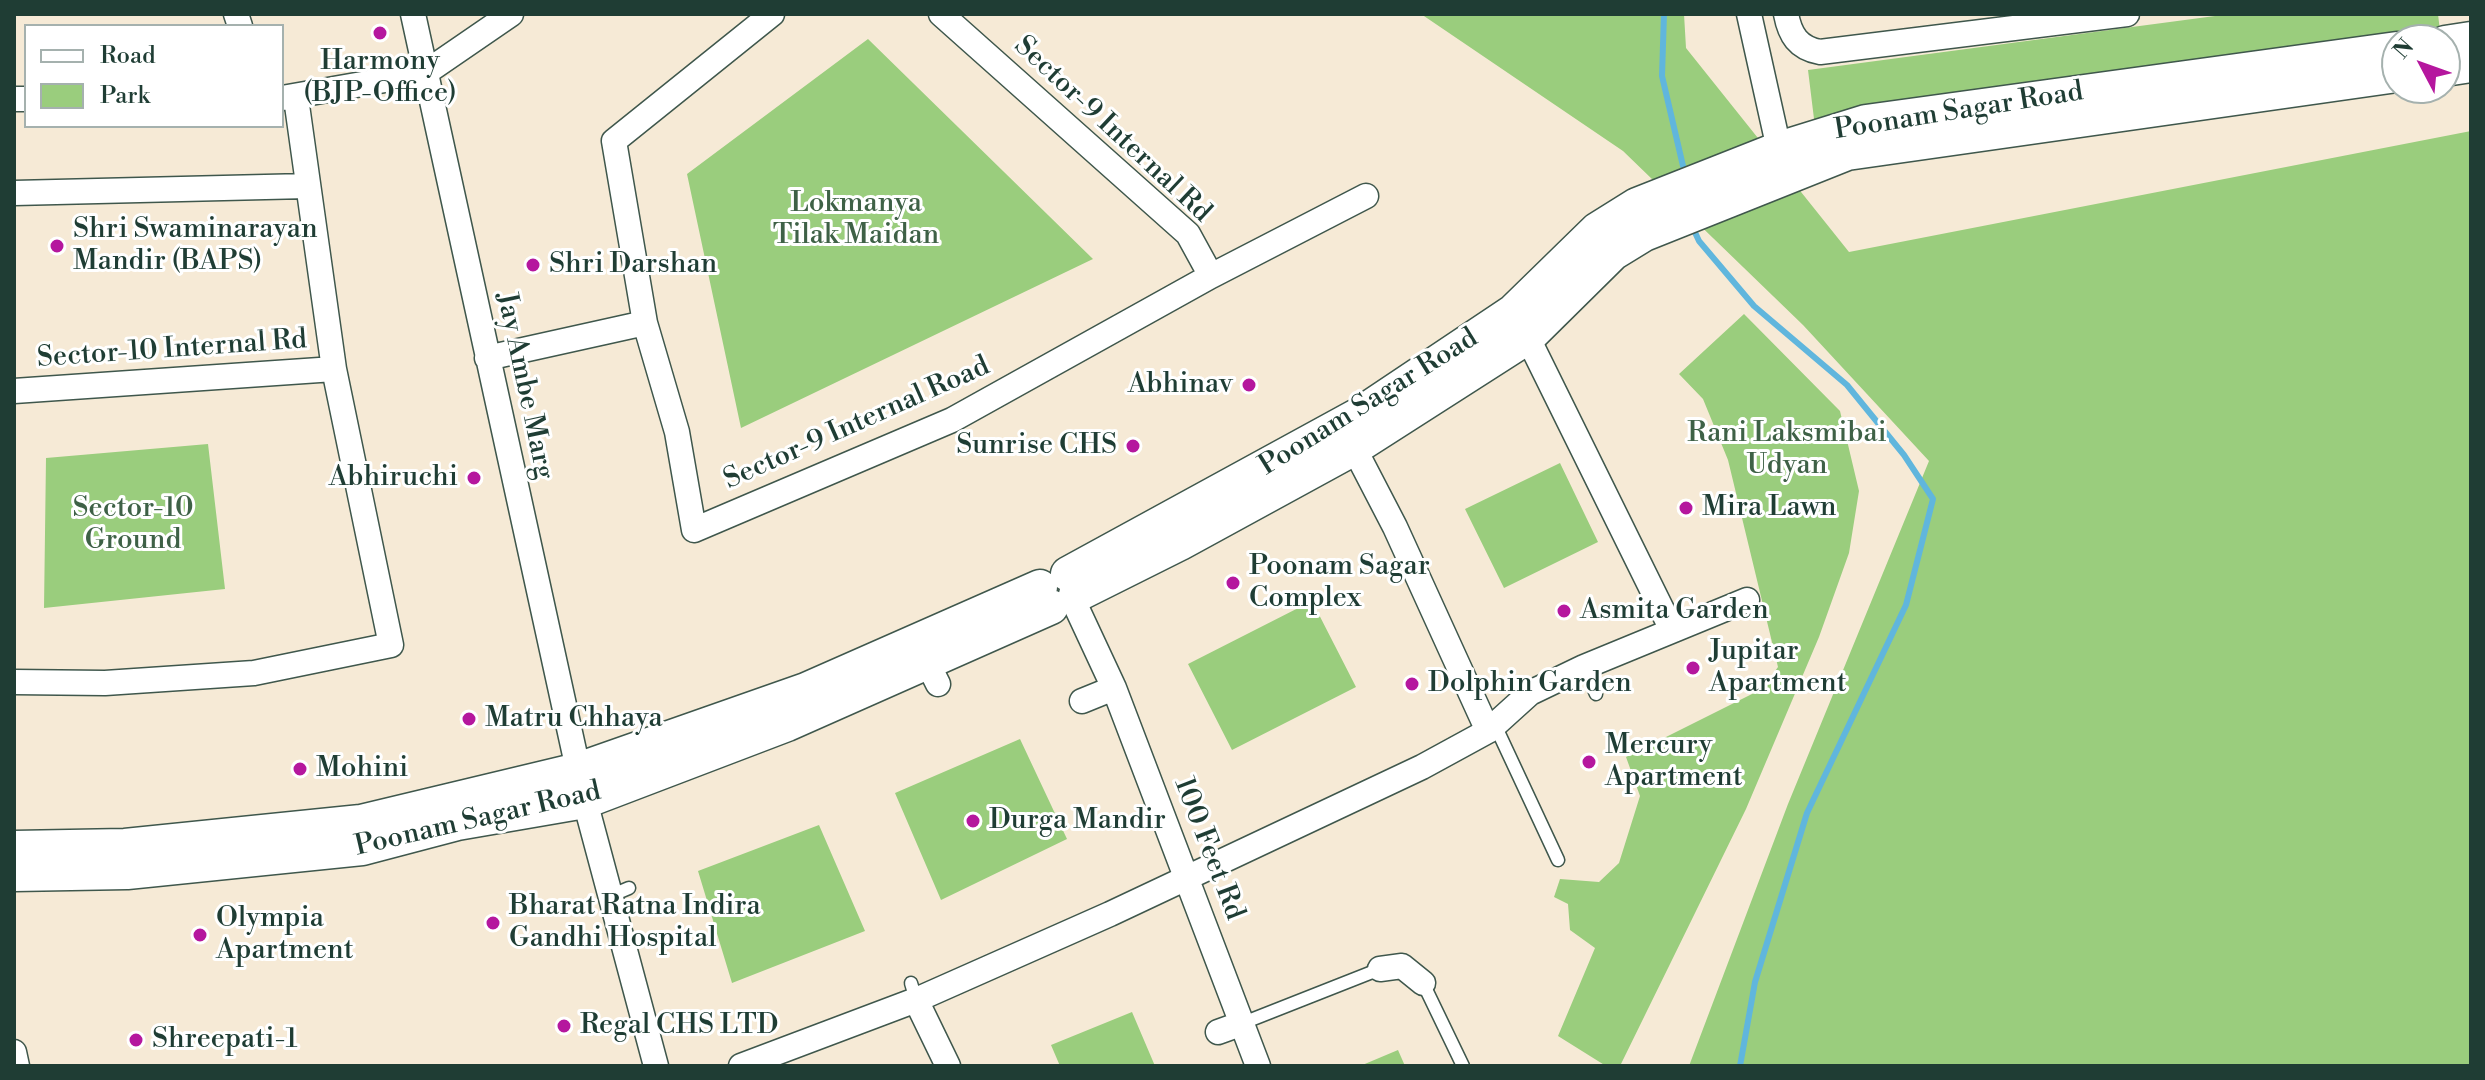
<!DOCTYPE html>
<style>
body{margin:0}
#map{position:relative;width:2485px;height:1080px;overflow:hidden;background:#f6ead6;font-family:"Libre Bodoni",serif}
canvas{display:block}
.frame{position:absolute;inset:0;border:16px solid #1f3d34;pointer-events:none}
.legend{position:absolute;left:24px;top:24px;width:260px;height:104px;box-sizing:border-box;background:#fff;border:2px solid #a5b1ae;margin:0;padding:10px 14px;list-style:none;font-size:24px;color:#1f3d34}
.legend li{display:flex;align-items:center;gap:16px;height:40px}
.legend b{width:40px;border:2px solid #a5b1ae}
.north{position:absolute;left:2381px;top:24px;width:80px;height:80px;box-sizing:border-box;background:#fff;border:2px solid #a5b1ae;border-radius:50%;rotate:311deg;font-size:22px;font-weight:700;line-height:32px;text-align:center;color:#1f3d34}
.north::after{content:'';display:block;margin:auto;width:28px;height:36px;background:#b5179e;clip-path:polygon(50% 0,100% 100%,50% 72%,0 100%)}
</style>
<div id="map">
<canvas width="2485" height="1080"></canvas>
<div class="frame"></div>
<ul class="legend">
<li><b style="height:10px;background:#fff"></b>Road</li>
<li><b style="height:22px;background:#9acd7d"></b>Park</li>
</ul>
<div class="north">N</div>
</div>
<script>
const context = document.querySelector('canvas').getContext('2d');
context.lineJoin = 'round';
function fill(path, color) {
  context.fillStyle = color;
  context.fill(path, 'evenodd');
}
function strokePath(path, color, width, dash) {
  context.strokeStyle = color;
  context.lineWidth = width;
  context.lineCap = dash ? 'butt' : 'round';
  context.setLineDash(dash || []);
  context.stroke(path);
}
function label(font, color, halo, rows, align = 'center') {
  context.font = font + ' "Libre Bodoni",serif';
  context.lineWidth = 6;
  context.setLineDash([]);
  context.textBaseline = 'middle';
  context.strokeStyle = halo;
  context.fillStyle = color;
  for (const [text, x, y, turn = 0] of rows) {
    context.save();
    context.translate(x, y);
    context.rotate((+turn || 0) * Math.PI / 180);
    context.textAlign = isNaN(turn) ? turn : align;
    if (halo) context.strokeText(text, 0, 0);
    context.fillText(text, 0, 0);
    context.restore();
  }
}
const green = new Path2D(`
 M1421,14H1684L1686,48L1849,252L2471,131V1066H1689L1788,804L1929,461L1803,325L1623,151Z
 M2230,14H2438L2441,40H2397L1815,127L1808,70Z
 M868,39L1093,259L741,428L687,174Z
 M1744,314L1840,411L1859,491L1849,553L1819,637L1746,809L1620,1066H1606L1558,1036L1595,948L1570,930L1568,904L1554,897L1560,879L1599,882L1619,863L1640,796L1626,757L1762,689L1778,667L1728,460L1703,399L1679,374Z
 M208,444L225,589L44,608L46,458Z
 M1560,463L1598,542L1504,588L1465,509Z
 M1312,601L1356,687L1232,750L1188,664Z
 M1020,739L1067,839L941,900L895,793Z
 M819,825L865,931L732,983L698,871Z
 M1132,1012L1155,1066H1060L1051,1045Z
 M1398,1050L1405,1066H1360Z`);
const stream = new Path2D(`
 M1664,14L1662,76L1683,166
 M1693,228L1699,241L1754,306L1847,385L1904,455L1933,499L1906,605L1807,813L1755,982L1740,1066`);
const lane = new Path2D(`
 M1584,667L1596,694
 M1495,725L1558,860
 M610,896L629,888
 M911,983L916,1000
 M1423,983L1463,1066
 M1243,1023L1380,969`);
const street = new Path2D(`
 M236,14L240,26
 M413,14L585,801L656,1066
 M941,14L1188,234L1211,276L1366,196
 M1749,14L1779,149
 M1786,14C1790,35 1798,48 1820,52L2127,14
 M282,98L425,73L511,14
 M14,99H26
 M14,193L307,186
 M645,323L677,432L694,530L952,420L1211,276
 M1521,324L1672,630
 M487,358L645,323L614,141L772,14
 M14,391L334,369
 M1354,448L1395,527L1488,731
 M1073,600L1114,688L1258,1066
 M928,664L938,684
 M14,682L105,683L254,673L391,645L334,369L296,98
 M1082,701L1114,688
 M1380,969L1402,966L1423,983
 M916,1000L948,1066
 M1218,1032L1243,1023
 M14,1052L17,1066
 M741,1066L916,1000L1110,914L1422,767L1488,731L1530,693L1584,667L1747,600`);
const secondary = new Path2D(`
 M2445,43L2471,39
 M2445,69L2471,65
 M1068,574L1359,415L1513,312L1597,230L1637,205L1779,149L1866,122L2397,49
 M1076,595L1180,543L1354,448L1529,336L1613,253L1644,234L1847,153L2397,75
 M14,848L125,846L361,822L578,770L806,690L1040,587
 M14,874L127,872L362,848L457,823L585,801L787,724L1051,607`);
const markers = [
 [380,33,8,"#b5179e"],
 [57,246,8,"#b5179e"],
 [533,265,8,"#b5179e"],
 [1249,385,8,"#b5179e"],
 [1133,446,8,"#b5179e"],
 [474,478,8,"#b5179e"],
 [1686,508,8,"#b5179e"],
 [1233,583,8,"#b5179e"],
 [1564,611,8,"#b5179e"],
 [1693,668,8,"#b5179e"],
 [1412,684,8,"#b5179e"],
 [469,719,8,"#b5179e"],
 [1589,762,8,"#b5179e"],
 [300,769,8,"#b5179e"],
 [973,821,8,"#b5179e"],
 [493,923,8,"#b5179e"],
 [200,935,8,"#b5179e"],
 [564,1026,8,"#b5179e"],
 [136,1040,8,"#b5179e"]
];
const poiNames = [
 ["Harmony",380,62,"center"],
 ["(BJP-Office)",380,94,"center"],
 ["Shri Swaminarayan",73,230],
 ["Mandir (BAPS)",73,262],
 ["Shri Darshan",549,265],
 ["Abhinav",1233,385,"right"],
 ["Sunrise CHS",1117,446,"right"],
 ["Abhiruchi",458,478,"right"],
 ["Mira Lawn",1702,508],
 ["Poonam Sagar",1249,567],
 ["Complex",1249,599],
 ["Asmita Garden",1580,611],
 ["Jupitar",1709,652],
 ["Apartment",1709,684],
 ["Dolphin Garden",1428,684],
 ["Matru Chhaya",485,719],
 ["Mercury",1605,746],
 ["Apartment",1605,778],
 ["Mohini",316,769],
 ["Durga Mandir",989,821],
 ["Bharat Ratna Indira",509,907],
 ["Gandhi Hospital",509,939],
 ["Olympia",216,919],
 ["Apartment",216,951],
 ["Regal CHS LTD",580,1026],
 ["Shreepati-1",152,1040]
];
const streetNames = [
 ["Poonam Sagar Road",1959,112,-9],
 ["Sector-9 Internal Rd",1112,130,43],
 ["Sector-10 Internal Rd",172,350,-4],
 ["Jay Ambe Marg",524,386,78],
 ["Poonam Sagar Road",1369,403,-32],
 ["Sector-9 Internal Road",857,424,-24],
 ["Poonam Sagar Road",478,820,-13],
 ["100 Feet Rd",1208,849,69]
];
const parkNames = [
 ["Lokmanya",856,204],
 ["Tilak Maidan",856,236],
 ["Rani Laksmibai",1787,434],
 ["Udyan",1787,466],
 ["Sector-10",133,509],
 ["Ground",133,541]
];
fill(green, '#9acd7d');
strokePath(stream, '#60b6dd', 6);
strokePath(lane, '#3f574c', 15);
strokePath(street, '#3f574c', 27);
strokePath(secondary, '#3f574c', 37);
strokePath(lane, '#fff', 12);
strokePath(street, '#fff', 24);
strokePath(secondary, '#fff', 34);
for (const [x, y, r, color] of markers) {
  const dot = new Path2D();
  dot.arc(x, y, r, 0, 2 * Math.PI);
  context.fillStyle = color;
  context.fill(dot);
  strokePath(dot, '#fff', 3);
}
label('28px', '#1f3d34', '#fff', poiNames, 'left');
label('28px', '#1f3d34', '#fff', streetNames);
label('28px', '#3e6146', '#fff', parkNames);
</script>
